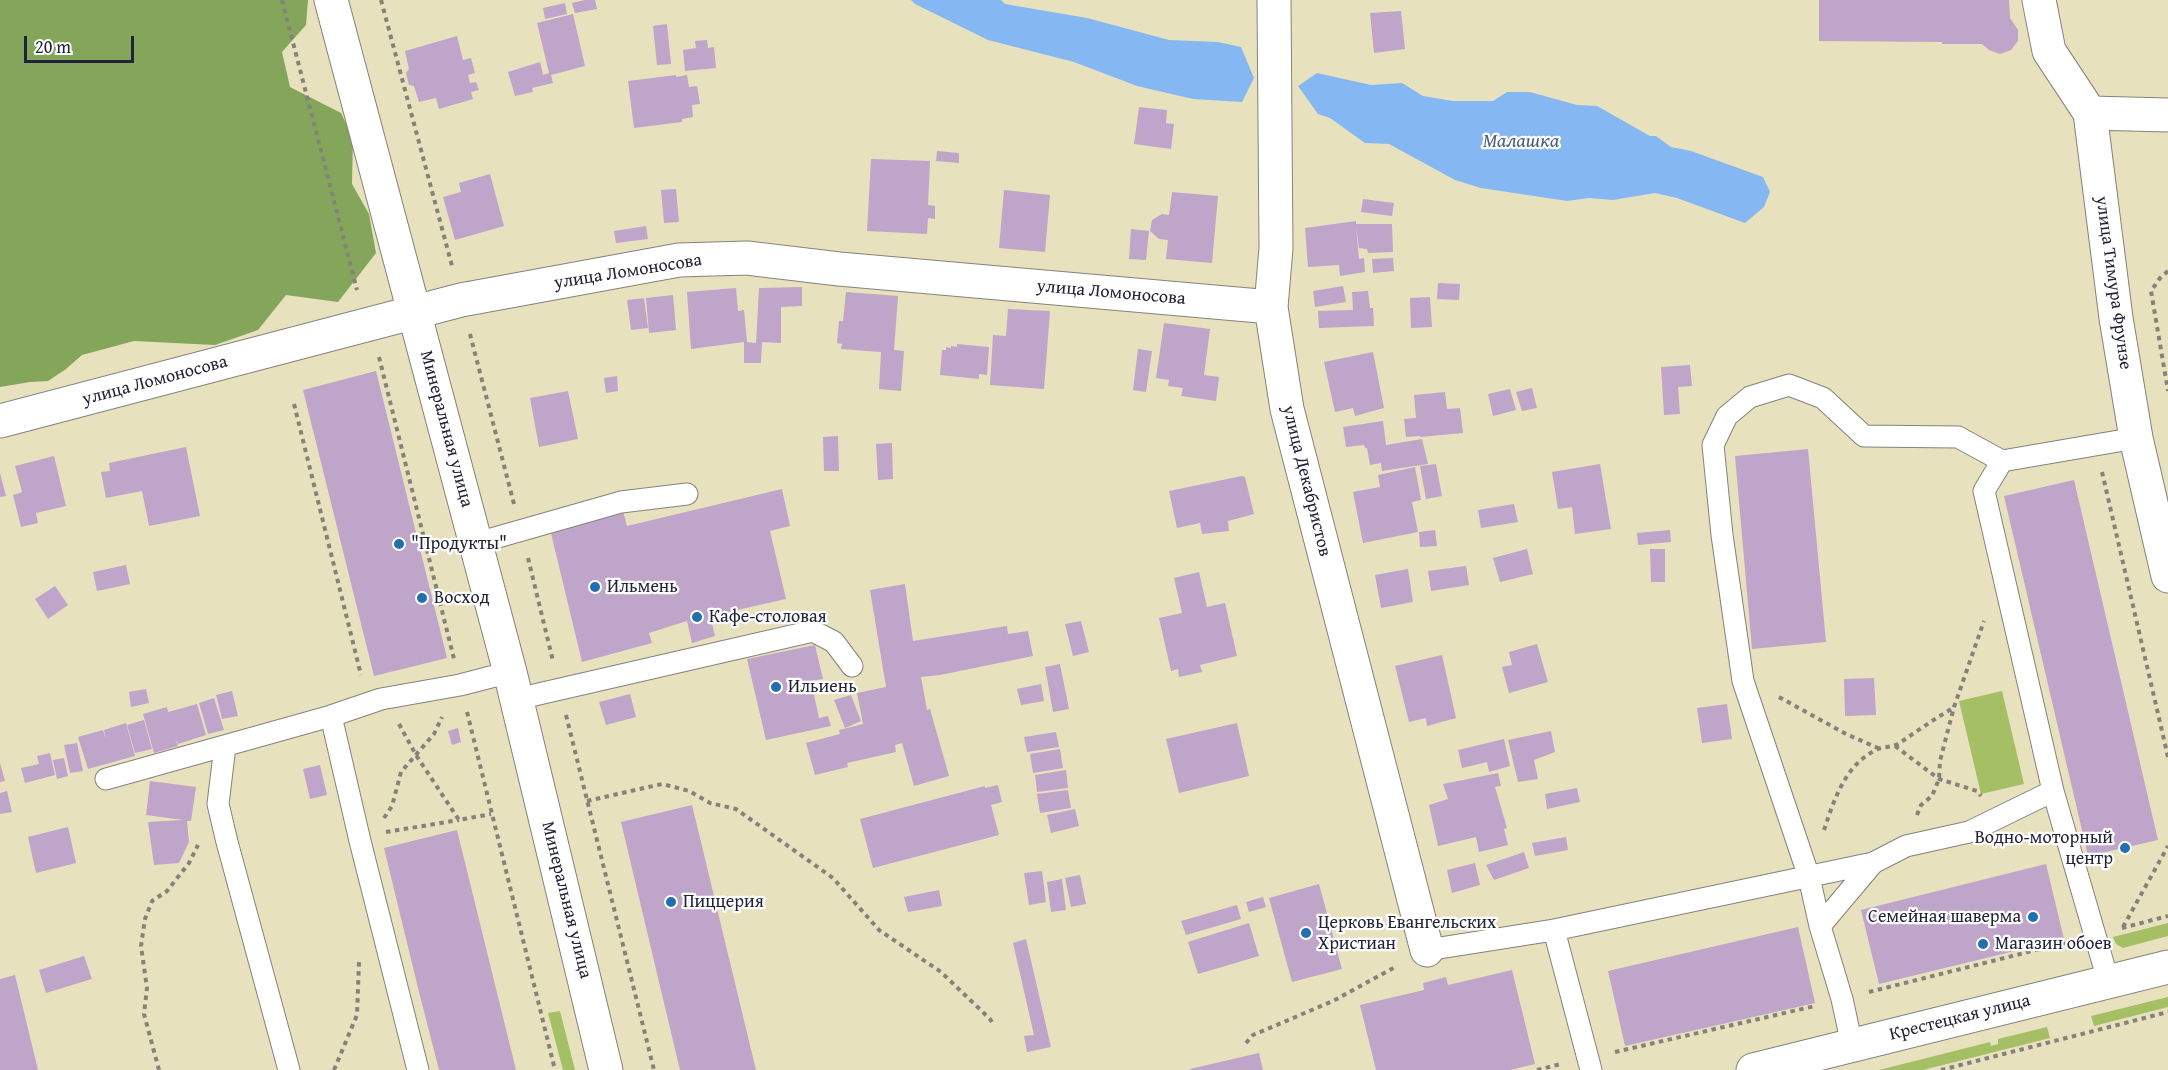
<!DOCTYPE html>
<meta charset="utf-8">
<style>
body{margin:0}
#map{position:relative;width:2168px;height:1070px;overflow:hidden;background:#e8e1bd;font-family:"Gentium Book Plus",serif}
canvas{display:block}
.scale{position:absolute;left:24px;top:36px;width:110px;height:27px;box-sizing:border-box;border:3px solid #22223b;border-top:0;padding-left:8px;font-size:18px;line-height:21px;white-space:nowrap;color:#22223b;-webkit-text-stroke:4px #fff;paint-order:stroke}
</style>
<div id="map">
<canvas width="2168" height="1070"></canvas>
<div class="scale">20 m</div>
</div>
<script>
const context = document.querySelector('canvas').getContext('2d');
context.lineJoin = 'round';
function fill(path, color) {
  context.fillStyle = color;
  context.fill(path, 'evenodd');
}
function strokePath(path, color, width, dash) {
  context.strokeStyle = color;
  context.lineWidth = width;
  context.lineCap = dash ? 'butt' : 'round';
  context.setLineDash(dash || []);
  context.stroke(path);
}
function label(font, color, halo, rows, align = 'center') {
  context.font = font + ' "Gentium Book Plus",serif';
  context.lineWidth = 4.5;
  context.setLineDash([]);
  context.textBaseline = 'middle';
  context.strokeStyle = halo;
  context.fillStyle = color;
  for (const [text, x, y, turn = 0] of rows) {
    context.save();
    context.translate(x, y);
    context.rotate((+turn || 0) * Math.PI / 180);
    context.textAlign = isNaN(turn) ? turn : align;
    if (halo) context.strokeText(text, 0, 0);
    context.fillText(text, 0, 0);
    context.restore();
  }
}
const green = new Path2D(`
 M2002,691L2024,784L1981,794L1959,701Z
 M2168,923V936L2123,948L2116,944L2113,937Z
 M2168,997V1007L2094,1026L2091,1016Z
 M560,1011L575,1070H563L548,1013Z
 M2047,1027L2050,1038L1923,1070H1879L1990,1042L1991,1046L1998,1044V1039Z`);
const forest = new Path2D(`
 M0,0H308L306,25L282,52L290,87L341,113L353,138L352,184L369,214L376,253L338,302L286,295L258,330L215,345L134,341L82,355L66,369L48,381L30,382L0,387Z`);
const water = new Path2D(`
 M911,0H1001L1005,4L1087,18L1169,40L1218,42L1241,47L1254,78L1242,102L1193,99L1137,86L1074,62L988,40L915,4Z
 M1317,73L1371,85L1402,83L1423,96L1453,101H1493L1507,92H1530L1577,105L1597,106L1650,136H1656L1671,147L1691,151L1763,177L1770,192L1764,207L1745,223L1677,198L1655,193L1613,200L1589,198L1567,201L1481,188L1455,180L1389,144L1365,143L1330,118L1318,114L1298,86Z`);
const building = new Path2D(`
 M585,0H595L597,9L575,13L572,3Z
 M1819,0H2009L2010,18L2018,30V41L2011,50L2000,54L1989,50L1982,44H1942V42L1819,41Z
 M565,3L567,14L545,19L543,8Z
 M1401,11L1405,49L1374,53L1370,13Z
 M573,14L585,66L551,75L553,83L532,88L533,92L515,96L508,72L540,62L543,75L549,73L537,23Z
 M667,24L671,64L657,65L653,26Z
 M457,36L463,60L471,58L475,73L468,75L470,83L476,82L479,90L471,92L473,99L439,109L436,98L419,102L414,86L409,85L406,73L409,69L405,51Z
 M707,40L708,48L714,47L716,68L685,71L683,50L696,48L695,41Z
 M676,75V77L687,75L689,87L697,86L700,104L692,105L693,117L682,119V122L634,128L628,81Z
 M1139,107L1167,110L1166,123L1174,124L1171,149L1134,144Z
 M937,151L959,153V163L936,161Z
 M871,159L930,161L928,205L935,206V219L928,218L927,234L867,231Z
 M490,174L504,226L455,240L443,197L461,192L459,183Z
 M676,189L679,222L664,223L661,190Z
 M1004,190L1050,195L1045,252L999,248Z
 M1172,192L1218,196L1212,263L1166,259L1168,240L1159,239L1150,231L1152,220L1162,214L1169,215Z
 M1363,199L1394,203L1392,216L1361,212Z
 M1356,221V224H1392L1393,252L1368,253L1367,249L1359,248L1356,226L1359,259L1364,258L1365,272L1340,276L1339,265L1308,267L1305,228Z
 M646,226L648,239L616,243L614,231Z
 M1131,229L1149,231L1146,260L1129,259Z
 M1393,258L1394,271L1373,273L1372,259Z
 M1438,283L1460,284L1459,300L1437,299Z
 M1343,286L1346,302L1315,307L1313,291Z
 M802,287V306L781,307V343L762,342L761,363H744V342L691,349L687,292L736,288L738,311L744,310L747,342L756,343L759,288Z
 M1368,291L1370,308H1373L1374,326L1319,328L1318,311L1353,310L1352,292Z
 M846,292L898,296L894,350L904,351L901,391L879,389L881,352L841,349L842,344L837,343L839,321H843Z
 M673,295L676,330L649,333L646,298Z
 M1430,297L1432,327L1411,328L1410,298Z
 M644,298L648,328L631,330L627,300Z
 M1008,309L1050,311L1044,389L990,385L993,335L1006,336Z
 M1164,323L1210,329L1204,375L1219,377L1216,401L1181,396L1183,388L1168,386L1169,380L1156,378Z
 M957,344L989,347L987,375L979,374V379L940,375L942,350H946V347L951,348V346L957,347Z
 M1138,349L1152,351L1146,392L1133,390Z
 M1373,352L1384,408L1355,416L1353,408L1335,412L1324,362Z
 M1690,365L1692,386L1678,387L1680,414L1664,415L1661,367Z
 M376,371L447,658L374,676L303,390Z
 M617,376L618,391L606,393L604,378Z
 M1532,388L1537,408L1522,411L1516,392Z
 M1510,389L1516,410L1493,416L1488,394Z
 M568,391L578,439L539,447L530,398Z
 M1445,392L1447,409L1460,408L1463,433L1420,437V436L1406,437L1404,419L1416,418L1414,395Z
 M1383,421L1386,445L1422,439L1428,464L1382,471L1381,463L1370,465L1367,448H1365L1364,445L1346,447L1343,427Z
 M838,436L839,471H824L823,437Z
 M892,443L893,479L878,480L876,444Z
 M186,447L200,516L149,526L142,491L106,498L101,472L110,471L109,463Z
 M1808,449L1826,642L1752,649L1735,456Z
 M54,456L66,506L36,513L38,523L21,527L13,495L22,492L15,466Z
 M1436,464L1442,496L1426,499L1420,466Z
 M1600,464L1611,529L1575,534L1572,507L1558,509L1552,472Z
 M1415,467L1421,500L1412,502L1418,532L1363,543L1353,492L1380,487L1378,475Z
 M0,473L6,496L0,497Z
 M1242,476L1245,477L1254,514L1228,521L1229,531L1202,534L1200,523L1177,528L1169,491Z
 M2074,480L2158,840L2088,856L2004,496Z
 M782,489L790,526L770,531L786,599L710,616L715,636L692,643L687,621L649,633L652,643L582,662L550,529L623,511L627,526Z
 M1514,504L1518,522L1481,528L1478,510Z
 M1435,530L1437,546L1420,547L1419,532Z
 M1670,530L1671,542L1638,545L1637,533Z
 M1527,549L1533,574L1500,582L1493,558Z
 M1650,549H1665V582H1651Z
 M126,565L130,584L97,591L93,572Z
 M1466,566L1469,585L1431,591L1428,571Z
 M1408,569L1413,602L1381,608L1375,575Z
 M1199,572L1207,607L1225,603L1237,656L1200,665L1202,672L1179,677L1178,669L1171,671L1159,618L1182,613L1174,578Z
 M905,584L913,641L1007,626L1008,634L1028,631L1033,656L940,675L921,677L927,710L930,709L949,776L914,786L902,743L895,745L896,752L847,763L848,767L815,775L806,743L840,734L839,730L863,724L857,693L886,687L870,590Z
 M55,586L68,605L48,619L35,599Z
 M1081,621L1089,652L1073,656L1065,624Z
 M1537,644L1548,682L1509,693L1502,667L1512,665L1509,652Z
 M815,645L823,679L811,681L819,718L828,716L831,726L766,740L747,659Z
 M1442,655L1456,718L1427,726L1426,718L1409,722L1395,666Z
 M1060,664L1069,709L1053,712L1045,667Z
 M1874,678L1876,715L1845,716L1844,679Z
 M1041,684L1044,701L1021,705L1017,689Z
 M146,689L149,703L131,707L129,692Z
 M232,691L238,716L222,719L216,695Z
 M630,694L636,717L606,725L599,702Z
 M851,695L861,721L845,728L834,700Z
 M214,698L224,730L208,734L199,703Z
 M197,704L206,735L178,744L175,738L178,746L154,753L143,714L167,707L168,712Z
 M1727,704L1732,739L1702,743L1697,708Z
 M144,720L152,749L135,753L127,725Z
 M126,723L135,756L88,769L78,737L103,730L106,739L104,730Z
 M1237,723L1249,776L1179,793L1166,739Z
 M458,728L461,742L452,745L448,731Z
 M1551,731L1555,752L1534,760L1538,779L1518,782L1508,740Z
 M1056,732L1059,747L1027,752L1024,737Z
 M1504,739L1510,766L1489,772L1487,762L1462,768L1458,750Z
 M77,743L83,771L70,773L64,745Z
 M1060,749L1063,768L1033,773L1030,754Z
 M50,753L55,775L25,783L21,768L39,764L37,756Z
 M64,758L68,776L57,779L53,760Z
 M0,763L5,781L0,782Z
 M320,765L327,795L310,799L303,769Z
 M1066,770L1068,788L1037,792L1035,775Z
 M1498,773L1501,786L1495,787L1507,828L1504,829L1508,845L1479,852L1476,837L1438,846L1429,805L1448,799L1443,784Z
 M150,781L196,787L191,821H187L189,842L179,863L154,865L148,822L183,820L146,815Z
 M998,785L1002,802L991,805L999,835L873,868L860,819L985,786V788Z
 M1577,788L1580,802L1547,809L1545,794Z
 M1068,790L1071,808L1040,813L1037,794Z
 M7,791L12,812L0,814V793Z
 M692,805L756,1070H680L664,1003L621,822Z
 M1075,809L1079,826L1051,833L1047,815Z
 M68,827L76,863L36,873L28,837Z
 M457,830L516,1070H439L419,992L384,848Z
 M1566,837L1568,850L1535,856L1532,843Z
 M1524,852L1529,868L1494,880L1486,865Z
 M1475,863L1480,885L1452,893L1447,870Z
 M2046,864L2064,939L1879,984L1861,910Z
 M1042,871L1046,902L1029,905L1024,873Z
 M1080,875L1086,904L1071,907L1065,878Z
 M1062,879L1066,910L1051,912L1047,882Z
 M1319,884L1342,969L1292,982L1269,898Z
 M939,890L942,906L908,912L904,897Z
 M1263,897L1266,907L1249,912L1246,902Z
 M1237,905L1241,919L1186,935L1181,921Z
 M1249,923L1259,956L1198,974L1188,942Z
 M1798,927L1815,1003L1625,1046L1608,971Z
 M1026,939L1051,1047L1027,1052L1024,1036L1034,1035L1013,943Z
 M84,956L92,979L46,993L39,970Z
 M1512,970L1535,1064L1510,1070H1376L1360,1005L1424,990L1423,983L1446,977L1448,985Z
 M15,975L38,1070H0V979Z
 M1259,1053L1263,1070H1190V1069Z`);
const path = new Path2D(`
 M282,0L357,290
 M381,0L452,266
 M2168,271L2160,278L2151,291L2168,391
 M470,334L514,504
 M379,357L454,659
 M294,404L361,675
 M2102,472L2168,757
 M528,558L553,661
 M1779,697L1846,734L1878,748
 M467,712L555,1070
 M566,715L654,1070
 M399,724L416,755L459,820L491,814
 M1895,746L1939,779L1977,791L1981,796
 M587,801L662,784L689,791L710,803L736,809L833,878L879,930L941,972L990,1019L993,1024
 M1917,815L1921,805L1932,796L1939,779L1940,761L1954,707L1984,621
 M384,818L392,806L401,772L434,734L442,717
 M1824,830C1834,800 1845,765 1876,750C1883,746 1891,748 1898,744C1916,732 1934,719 1953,708
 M386,832L459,820
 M2123,927L2168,846
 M2122,928L2168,916
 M1869,992L2068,942
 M1246,1043L1253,1035L1333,1001L1397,966
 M1615,1052L1815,1006
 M159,1070L144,1014L147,988L141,946L145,919L152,901L167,891L189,863L198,845
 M334,1070L357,1015L359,962
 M1537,1070L1561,1064
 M1941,1070L2168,1012`);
const lane = new Path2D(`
 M477,543L621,502L687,494
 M517,699L813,631L834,642L852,666
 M331,716L360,841L418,1070
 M225,746L218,804L227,842L289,1070
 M106,779L331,716L381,699L460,685L510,672
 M1820,926L1873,863
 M1554,930L1591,1070
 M1427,950L1554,930L1873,863L1906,846L1969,832L2053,791
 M2108,980L2053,791L1984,491L2002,461L2136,438
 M1852,1045L1842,999L1820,926L1809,877L1743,681L1722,535L1713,445L1727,416L1750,397L1789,385L1823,398L1864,436L1958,437L2002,461`);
const street = new Path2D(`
 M1274,0L1276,248L1271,307L1287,409L1427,950
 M2039,0L2049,51L2090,113L2116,318L2136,438L2168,576
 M2090,113L2168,115
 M0,421L461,300L679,260L747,258L839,269L1271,307`);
const secondary = new Path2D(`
 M1753,1070L2168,967`);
const primary = new Path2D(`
 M331,0L510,672L606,1070`);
const markers = [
 [399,544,6,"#1f6fb2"],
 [595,587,6,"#1f6fb2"],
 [422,598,6,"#1f6fb2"],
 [697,617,6,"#1f6fb2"],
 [776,687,6,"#1f6fb2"],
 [2125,848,6,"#1f6fb2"],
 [671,902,6,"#1f6fb2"],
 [2033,917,6,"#1f6fb2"],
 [1306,933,6,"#1f6fb2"],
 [1983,944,6,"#1f6fb2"]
];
const streetNames = [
 ["улица Ломоносова",628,272,-9],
 ["улица Тимура Фрунзе",2113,283,82],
 ["улица Ломоносова",1111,293,5],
 ["улица Ломоносова",155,381,-15],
 ["Минеральная улица",446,429,75],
 ["улица Декабристов",1306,481,76],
 ["Минеральная улица",566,900,76],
 ["Крестецкая улица",1960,1018,-14]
];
const poiNames = [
 ["\"Продукты\"",411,544],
 ["Ильмень",607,587],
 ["Восход",434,598],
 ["Кафе-столовая",709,617],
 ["Ильиень",788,687],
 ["Водно-моторный",2113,838,"right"],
 ["центр",2113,859,"right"],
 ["Пиццерия",683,902],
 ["Семейная шаверма",2021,917,"right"],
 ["Церковь Евангельских",1318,923],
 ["Христиан",1318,944],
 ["Магазин обоев",1995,944]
];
const waterNames = [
 ["Малашка",1521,142]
];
fill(green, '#a5bf65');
fill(forest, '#84a65a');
fill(water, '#85b8f2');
fill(building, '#bfa5ca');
strokePath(lane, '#85827c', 23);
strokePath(street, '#85827c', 35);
strokePath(secondary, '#85827c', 35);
strokePath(primary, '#85827c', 35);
strokePath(path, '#85827c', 4, [4.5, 4.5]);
strokePath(lane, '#fff', 21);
strokePath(street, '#fff', 33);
strokePath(secondary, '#fff', 33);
strokePath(primary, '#fff', 33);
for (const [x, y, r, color] of markers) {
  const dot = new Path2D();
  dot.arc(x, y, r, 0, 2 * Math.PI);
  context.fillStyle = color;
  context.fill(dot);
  strokePath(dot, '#fff', 2);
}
label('18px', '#22223b', '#fff', streetNames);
label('18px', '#22223b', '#fff', poiNames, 'left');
label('italic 20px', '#4a5e84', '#fff', waterNames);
</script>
